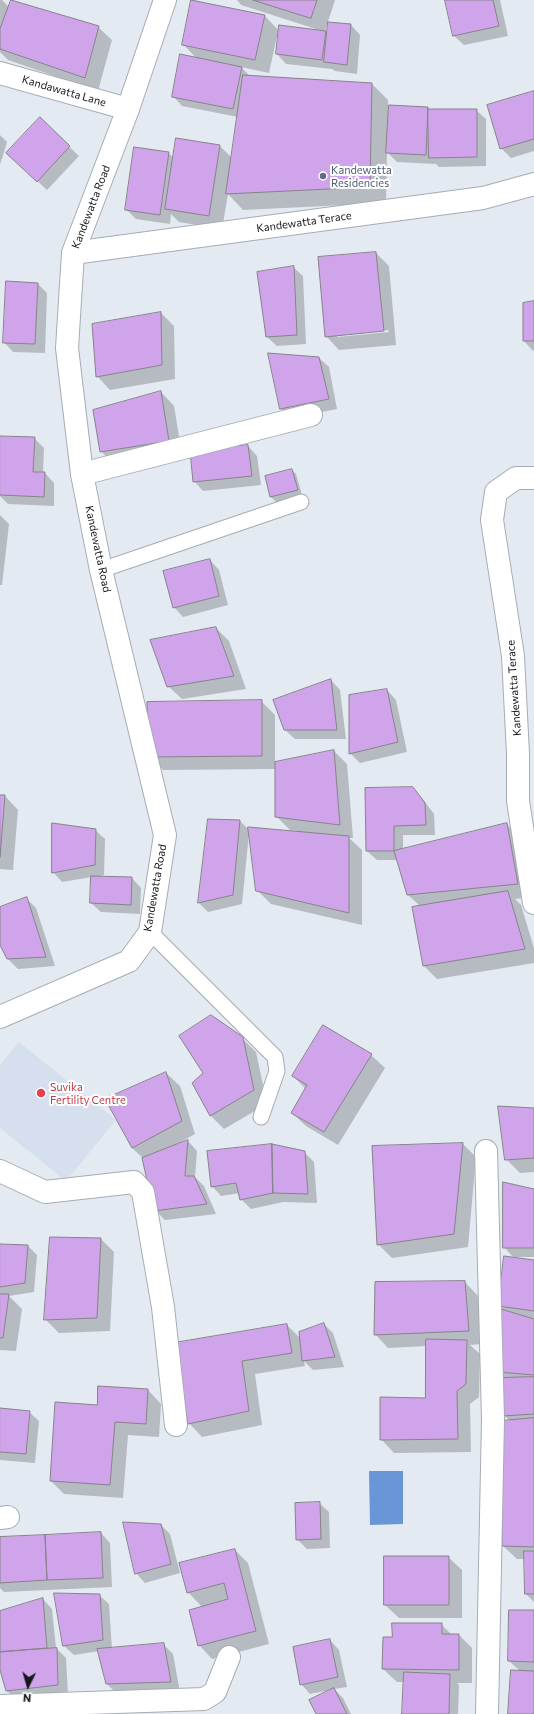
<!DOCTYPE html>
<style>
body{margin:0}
#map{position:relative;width:534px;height:1714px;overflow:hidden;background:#e4eaf2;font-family:Commissioner,sans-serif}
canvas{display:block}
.north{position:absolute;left:8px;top:1666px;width:40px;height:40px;-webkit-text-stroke:3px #fff;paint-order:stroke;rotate:185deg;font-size:11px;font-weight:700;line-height:16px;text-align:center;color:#15171a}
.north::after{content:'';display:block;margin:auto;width:14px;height:18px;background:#15171a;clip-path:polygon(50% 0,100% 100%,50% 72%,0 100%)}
</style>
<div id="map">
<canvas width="534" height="1714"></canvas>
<div class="north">N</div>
</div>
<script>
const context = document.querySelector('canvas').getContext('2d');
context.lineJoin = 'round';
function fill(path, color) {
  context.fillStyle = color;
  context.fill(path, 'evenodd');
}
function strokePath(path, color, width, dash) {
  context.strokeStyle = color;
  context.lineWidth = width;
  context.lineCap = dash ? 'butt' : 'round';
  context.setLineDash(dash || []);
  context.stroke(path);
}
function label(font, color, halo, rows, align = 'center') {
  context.font = font + ' Commissioner,sans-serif';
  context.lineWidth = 4;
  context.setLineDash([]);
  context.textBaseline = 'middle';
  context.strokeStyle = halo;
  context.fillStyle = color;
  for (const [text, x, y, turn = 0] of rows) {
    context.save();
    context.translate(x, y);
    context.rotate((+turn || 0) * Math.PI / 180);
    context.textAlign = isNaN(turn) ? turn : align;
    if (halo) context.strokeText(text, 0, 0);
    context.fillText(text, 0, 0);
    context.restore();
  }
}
const built = new Path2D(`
 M19,1042L116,1120L66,1181L0,1128V1065Z`);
const water = new Path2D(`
 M403,1471V1524L370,1525L369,1471Z`);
const shadow = new Path2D(`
 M0,0H2L9,7L98,27L112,40L98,91L8,60L0,52Z
 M192,0L265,16L279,31H322L241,5L237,0H335L325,31L328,34L329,23L351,25L360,35L357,74L335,71L332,69L286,64L277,54L279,31H278L269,73L241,67L250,76L372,84L388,100V113L428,108L429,110H476L486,119V166L439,167L435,163V164L397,162L387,152L386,203L243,210L228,194L222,229L179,222L171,214L170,224L136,219L127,210L168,153L174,158L220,146L232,158L238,117L182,106L173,96L197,59L183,44Z
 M446,0H500L508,36L464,45L454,36Z
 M534,92V151L511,158L501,148Z
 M40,119L79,156L47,190L17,162Z
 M0,135L7,142L0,165Z
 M376,253L389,266L396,345L339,350L326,336ZM388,330L389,332L337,337V335Z
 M293,267L303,276L306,344L277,346L267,337Z
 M38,284L47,293L45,353L13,352L4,342Z
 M534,302V350L533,351L524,341V304Z
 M161,313L174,326L175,379L110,390L97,376L93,325Z
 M269,354L319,358L329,367L337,409L291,418L281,409Z
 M161,392L174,406L182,454L114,465L101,451Z
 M0,437L34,438L44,448L43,473H45L54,483V506L8,504L0,496Z
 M248,446L257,456L261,485L203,491L194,481Z
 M292,470L296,474L302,495L276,502L271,497L266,476Z
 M0,515L9,524L2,585H0Z
 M210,560L219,570L228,605L183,617L174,607Z
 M216,628L229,641L246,689L182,699L168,686Z
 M331,680L340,690L346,739H295L285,730Z
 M387,690L396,700L407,752L360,763L350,753Z
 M261,701L275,715V763L334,751L347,764L353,838H349L362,850V925L271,904L257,890L249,833L242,904L208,912L199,903L209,820L240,821L250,831L297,832V831L290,830L276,816V769L163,770L149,756Z
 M413,788L422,798L434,814L435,835H403V850L506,824L520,837L531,897L515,899L521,905L534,948V963L437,979L424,966L413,907L420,906L408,895L398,860H377L367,851Z
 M0,796H5L18,810L13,870L0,869Z
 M95,830L105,839L104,875L96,877L132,878L141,888L140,914L101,912L91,903L92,877L62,882L53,872Z
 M26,898L36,908L55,966L18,969L8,959L0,943V908Z
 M242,1038L256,1052L267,1104L224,1129L211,1116L193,1084Z
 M371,1055L385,1068L338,1145L306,1126L292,1113L306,1089L293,1076Z
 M166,1073L180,1086L195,1134L177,1144L178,1145L188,1141L197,1151L195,1177L204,1186L216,1214L165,1220L155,1210L144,1159L132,1148Z
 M534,1109V1172L520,1173L506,1159Z
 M463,1144L476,1157L468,1247L392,1258L378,1244Z
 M304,1152L314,1162L317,1203L283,1202L251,1209L241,1199L240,1193L221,1196L212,1186Z
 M534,1190V1257H513L504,1247Z
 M101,1239L114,1252L110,1331L59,1333L45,1319Z
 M0,1245L28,1246L37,1255L34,1292L9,1296L22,1309L16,1351L0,1350Z
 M534,1261V1318H528L534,1321V1602L526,1594L525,1559H517L503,1546L510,1421L504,1415L505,1379L498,1372L502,1308L499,1305Z
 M465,1282L478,1296L482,1344L470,1345L480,1354L479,1397L470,1404L471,1452L394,1453L381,1439L426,1399L427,1346L388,1348L375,1334Z
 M324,1324L333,1333L344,1367L313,1370L304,1361L305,1366L255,1374L262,1425L202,1437L189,1423L175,1344L287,1325L300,1338Z
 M148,1390L161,1404L159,1437L128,1435L123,1498L64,1494L51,1481L98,1406Z
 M0,1409L29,1412L39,1421L35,1463L0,1460Z
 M319,1503L329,1512L330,1548L307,1549L297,1539Z
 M161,1525L170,1534L180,1573L145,1583L136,1573Z
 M101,1533L110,1543L112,1587L4,1592L0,1588V1538Z
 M235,1550L248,1563L269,1644L212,1659L199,1645L202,1607L188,1592Z
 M448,1557L462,1570V1618H399L385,1605Z
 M55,1594L99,1595L109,1604L112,1649L163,1644L173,1654L180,1692L116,1693L107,1684L99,1651L74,1655L64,1646Z
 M43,1599L52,1609L56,1648L66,1658L68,1694L17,1700L7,1691L0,1666V1612Z
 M534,1611V1714H509L520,1671L509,1661Z
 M441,1624L452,1635H459L472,1648V1683H457L459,1685L458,1714H403L404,1682H397L383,1669Z
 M330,1640L339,1650L347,1687L334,1689L343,1698L351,1714H317L330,1690L310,1694L301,1684Z`);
const building = new Path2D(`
 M11,0L99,26L85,78L0,49V29Z
 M191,0L265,15L255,60L182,45Z
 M253,0H317L311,18Z
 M445,0H493L499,26L453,36Z
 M328,22L351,24L347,65L324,62Z
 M279,25L326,31L322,60L276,54Z
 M180,54L242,67L233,109L172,97Z
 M243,75L372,83L370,187L226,194Z
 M534,91V139L500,149L487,105Z
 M389,105L428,107L426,155L386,153Z
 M428,109H477V157L429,158Z
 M40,117L70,146L37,182L6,153Z
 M176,138L220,145L209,216L165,209Z
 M134,147L169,152L160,215L125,210Z
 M376,252L384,331L325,337L318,257Z
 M294,266L297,335L266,337L257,272Z
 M6,281L38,283L35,344L3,343Z
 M534,301V341H523V303Z
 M161,312L162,365L96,377L92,324Z
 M268,353L319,357L329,399L280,409Z
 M161,391L169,441L100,452L93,410Z
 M0,436L35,437L33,472H45L44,497L0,495Z
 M248,445L252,476L193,482L190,451Z
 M292,469L298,490L270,497L265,476Z
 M210,559L219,596L173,608L163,571Z
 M216,627L234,676L167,687L150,640Z
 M331,679L337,730H284L273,700Z
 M387,689L398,742L349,754V695Z
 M262,700V756L148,757L147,702Z
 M334,750L340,825L275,817V762Z
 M413,787L425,803L426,825L394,826V851H366L365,788Z
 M0,795H5L0,857Z
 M208,819L240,820L233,895L198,903Z
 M52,823L96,829L95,865L52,873Z
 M507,823L518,884L407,895L394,851Z
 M248,827L349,836V913L256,891Z
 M91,876L132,877L131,905L90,903Z
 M508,891L525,949L423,966L412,907Z
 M27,897L46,957L7,959L0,945V907Z
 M211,1015L243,1037L254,1090L210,1116L192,1083L203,1073L179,1036Z
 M323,1025L372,1054L324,1132L291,1113L307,1085L292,1076Z
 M166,1072L182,1121L132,1148L105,1099Z
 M498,1106L534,1108V1158L505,1160Z
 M188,1140L185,1176H194L207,1204L154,1211L142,1158Z
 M463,1143L454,1234L377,1245L372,1146Z
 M272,1144L305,1151L308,1194L273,1193Z
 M272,1144L273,1193L240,1200L236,1183L211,1187L207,1151Z
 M503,1182L534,1189V1248H503Z
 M50,1237L101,1238L97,1318L44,1320Z
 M0,1244L28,1245L25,1283L0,1287Z
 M504,1256L534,1260V1311L498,1306Z
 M465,1281L469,1331L374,1335L375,1282Z
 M0,1294H9L3,1338H0Z
 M501,1309L534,1319V1375L497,1372Z
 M324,1323L335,1357L302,1361L299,1332Z
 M287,1324L292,1353L242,1361L249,1411L188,1424L174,1343Z
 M426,1339L467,1340L466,1384L457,1391L458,1439L380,1440V1397L425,1398Z
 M534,1377V1414L503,1416L501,1378Z
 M98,1386L148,1389L146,1424L115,1422L110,1485L50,1481L55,1402L97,1405Z
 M0,1408L30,1411L26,1454L0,1452Z
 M534,1418V1547L502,1546L501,1421Z
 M320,1502L321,1539L296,1540L295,1503Z
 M123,1522L161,1524L171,1564L135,1574Z
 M101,1532L103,1578L47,1580L45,1535Z
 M45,1535L47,1580L0,1583V1537Z
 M235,1549L256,1631L198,1646L189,1610L228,1599L224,1583L187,1593L179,1563Z
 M524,1551H534V1594H525Z
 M384,1556H449V1605H384Z
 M54,1593L100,1594L103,1640L63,1646Z
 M43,1598L47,1648L0,1652V1611Z
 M509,1610H534V1662L508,1661Z
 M392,1623H442V1634H459V1670L382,1669L383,1637H392Z
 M330,1639L338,1677L300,1685L293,1647Z
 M164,1643L171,1682L106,1684L97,1649Z
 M57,1648L58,1685L6,1691L0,1670V1652Z
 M511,1670L534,1671V1714H508Z
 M404,1672L450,1674L449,1714H402Z
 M334,1688L347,1714H316L309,1700Z`);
const lane = new Path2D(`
 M101,570L301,502
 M150,932L275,1057L277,1071L261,1117`);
const street = new Path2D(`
 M0,73L128,109
 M73,253L483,198L534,184
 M82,474L311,415
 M534,478H516L496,492L492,520L513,656L518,754V801L534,903
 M486,1151L493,1419L487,1714
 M0,1171L45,1192L134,1182L143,1192L163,1307L176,1425
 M0,1518L8,1517
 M0,1706L204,1699L215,1692L229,1657`);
const secondary = new Path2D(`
 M0,1017L129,961L150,932L165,835L101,570L82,474L67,348L73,253L128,109L165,0`);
const markers = [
 [323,176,4,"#5c6f8a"],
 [41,1093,5,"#e0444e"]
];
const streetNames = [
 ["Kandawatta Lane",64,91,16],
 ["Kandewatta Road",91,207,-69],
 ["Kandewatta Terace",304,222,-8],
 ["Kandewatta Road",98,549,78],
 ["Kandewatta Terace",514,688,-94],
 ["Kandewatta Road",155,888,-80]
];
const serviceNames = [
 ["Kandewatta",331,170],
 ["Residencies",331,183]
];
const healthNames = [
 ["Suvika",50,1087],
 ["Fertility Centre",50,1100]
];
fill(built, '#d5dfed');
fill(water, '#6896d6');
fill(shadow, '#0003');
fill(building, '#d0a4eb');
strokePath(building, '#87828a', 1);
strokePath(lane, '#a6acb3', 17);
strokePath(street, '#a6acb3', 24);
strokePath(secondary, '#a6acb3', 24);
strokePath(lane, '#fff', 15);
strokePath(street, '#fff', 22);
strokePath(secondary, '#fff', 22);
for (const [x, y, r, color] of markers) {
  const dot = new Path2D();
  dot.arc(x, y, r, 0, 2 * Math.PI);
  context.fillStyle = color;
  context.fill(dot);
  strokePath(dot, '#fff', 1.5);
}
label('11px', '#15171a', '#fff', streetNames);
label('11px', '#4e5e75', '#fff', serviceNames, 'left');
label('11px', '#be3a42', '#fff', healthNames, 'left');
</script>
